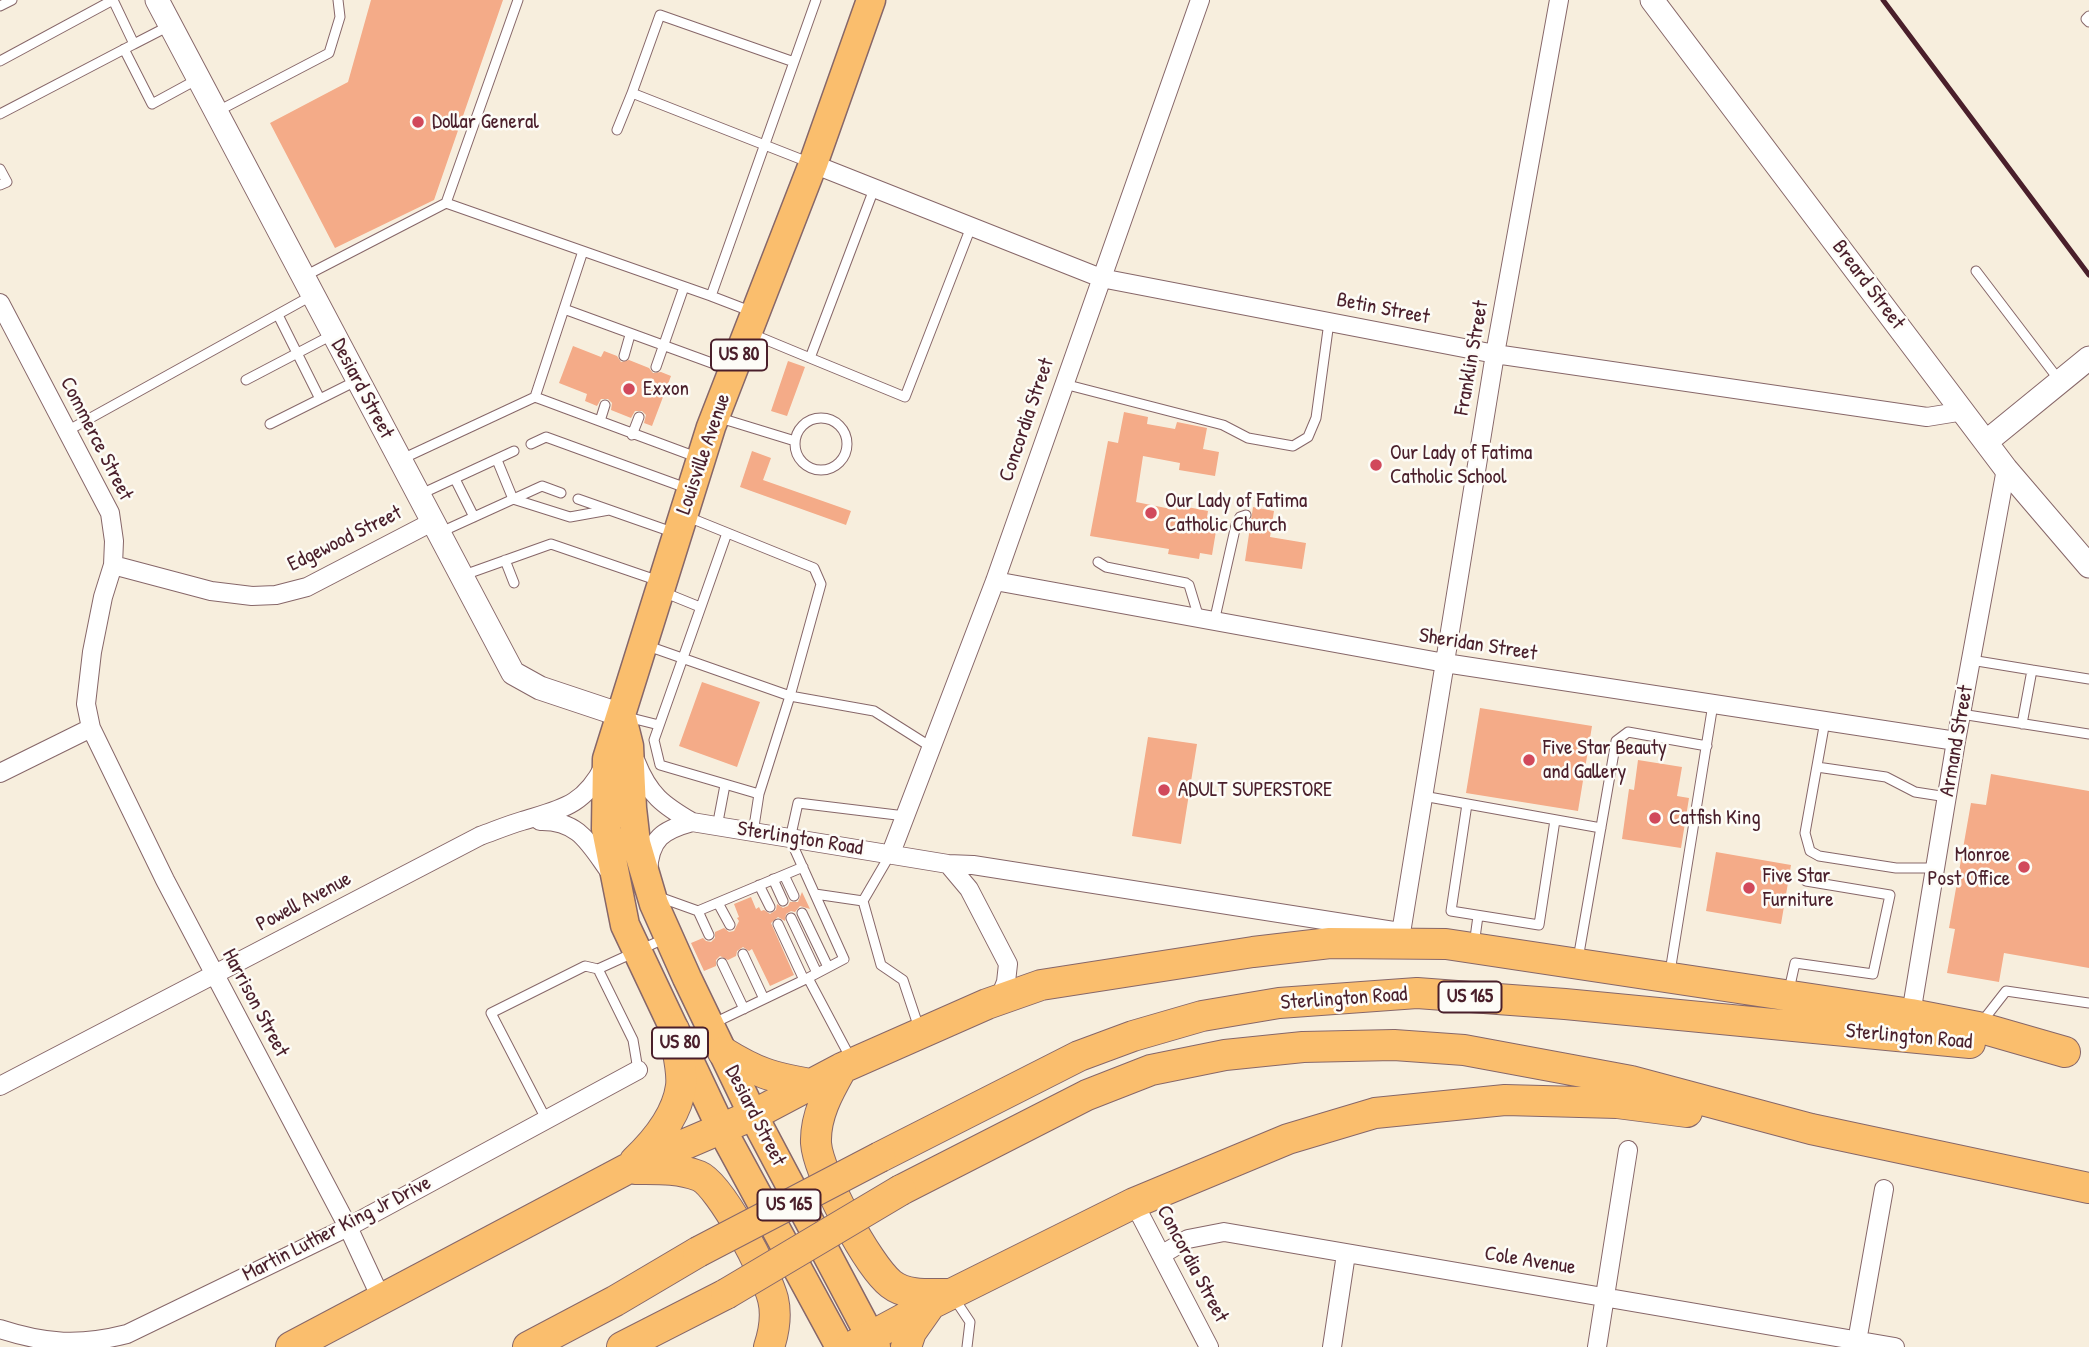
<!DOCTYPE html>
<style>
body{margin:0}
canvas{display:block;background:#f7eedd}
</style>
<canvas width="2089" height="1347"></canvas>
<script>
const context = document.querySelector('canvas').getContext('2d');
context.lineJoin = 'round';
function fill(path, color) {
  context.fillStyle = color;
  context.fill(path, 'evenodd');
}
function strokePath(path, color, width, dash) {
  context.strokeStyle = color;
  context.lineWidth = width;
  context.lineCap = dash ? 'butt' : 'round';
  context.setLineDash(dash || []);
  context.stroke(path);
}
function label(font, color, halo, rows, align = 'center') {
  context.font = font + ' "Patrick Hand",sans-serif';
  context.lineWidth = 5;
  context.setLineDash([]);
  context.textBaseline = 'middle';
  context.strokeStyle = halo;
  context.fillStyle = color;
  for (const [text, x, y, turn = 0] of rows) {
    context.save();
    context.translate(x, y);
    context.rotate((+turn || 0) * Math.PI / 180);
    context.textAlign = isNaN(turn) ? turn : align;
    if (halo) context.strokeText(text, 0, 0);
    context.fillText(text, 0, 0);
    context.restore();
  }
}
const building = new Path2D(`
 M371,0H503L434,200L335,248L270,123L348,82Z
 M573,346L601,357L604,351L617,356L621,362L629,360L649,368L653,373L661,372L671,376L652,426L644,423L646,415L642,411H635L631,418L611,410L612,403L608,399H601L597,406L585,401L587,394L559,383Z
 M788,361L805,367L787,416L771,411Z
 M1124,412L1148,417L1147,424L1175,429L1177,422L1207,428L1203,449L1219,452L1215,476L1179,470L1180,463L1143,456L1136,502L1176,510L1177,505L1208,511L1207,517L1218,519L1212,555L1200,553L1199,559L1168,554L1169,549L1090,536L1108,441L1118,443Z
 M752,451L771,458L763,480L851,511L846,525L740,487Z
 M1253,507L1274,511L1270,537L1306,543L1302,569L1245,561Z
 M702,682L760,702L737,767L679,746Z
 M1480,708L1592,726L1578,811L1466,793Z
 M1148,737L1197,744L1181,844L1132,836Z
 M1638,760L1682,767L1677,796L1689,798L1681,848L1622,839L1629,789L1634,790Z
 M1991,774L2089,791V968L2004,953L1999,982L1947,973L1955,929L1949,928L1971,803L1986,805Z
 M1716,852L1791,865L1781,924L1706,911Z
 M802,892L810,909L800,906L795,912L791,911L786,914L785,921L778,917L771,923L794,975L770,986L752,949L749,951L743,947L737,951L736,956L728,960L720,956L716,960V966L704,971L691,943L703,938L706,941L711,942L715,938V932L724,928L729,932L734,931L739,921L737,918L739,917L734,904L751,897L756,909L759,907L761,911L764,910L770,914L776,910L777,904L783,908L788,906L790,902H798Z`);
const service = new Path2D(`
 M0,6L12,0
 M2089,16L2086,19L2089,22
 M134,44L169,26
 M124,49L152,104L198,79
 M0,61L113,0
 M794,62L660,15L632,93L808,162
 M218,111L329,53L340,17L338,0
 M0,114L134,44L113,0
 M617,130L632,93
 M0,169L7,182L0,185
 M446,203L711,296
 M1976,271L2059,380
 M303,277L446,203L518,0
 M564,309L731,370
 M750,311L711,296L816,0
 M278,315L320,399
 M752,334L810,358L874,189
 M624,356L630,335
 M810,358L905,397L971,227
 M656,367L684,287
 M246,380L332,335
 M1064,384L1223,425L1248,438L1293,446L1308,437L1316,418L1329,322
 M535,397L583,251
 M720,418L795,441
 M795 444a26 26 0 1 1 52 0a26 26 0 1 1-52 0Z
 M600,421L605,405
 M270,424L356,381
 M67,431L311,296
 M632,435L639,417
 M531,444L546,437L689,489
 M402,459L535,397L699,458
 M497,460L513,499L570,517L609,510
 M455,479L474,517
 M421,494L514,451
 M578,499L675,533
 M688,517L814,568L821,584L790,696L759,794L753,833
 M441,532L542,486L561,493
 M727,533L654,740L660,765L759,794
 M505,560L514,583
 M1098,562L1106,567L1186,583L1189,585L1199,618
 M464,575L551,544L659,581
 M663,592L700,607
 M1214,622L1236,525L1240,517L1246,515
 M645,645L790,696L874,711L931,747
 M1971,660L2032,670
 M1961,714L2089,734
 M627,717L659,725
 M1825,721L1805,833L1810,851L1819,856L1896,868H1935
 M2022,724L2032,670L2089,679
 M1817,767L1886,777L1915,792L1947,797
 M1423,796L1601,828
 M1467,804L1451,911L1539,925L1555,820
 M717,827L725,785
 M891,853L863,901L881,965L903,980L919,1028
 M784,875L794,896
 M773,879L783,901
 M759,885L770,907
 M815,894L863,901
 M659,897L698,911L803,867
 M718,903L730,925
 M698,911L709,935
 M802,913L828,967
 M791,918L817,973
 M778,924L804,980
 M1474,945L1478,916
 M743,954L764,999
 M1578,959L1616,741L1628,732L1707,746
 M722,963L744,1009
 M1670,972L1713,704
 M1789,990L1795,963L1873,974L1890,895L1806,881
 M1981,1023L2006,991L2089,1003
 M712,1024L808,978
 M851,1059L808,978L844,959L790,839L798,803L905,816
 M638,1070L633,1040L598,969L666,938
 M546,1119L491,1013L585,966L598,969
 M954,1298L970,1322L967,1347`);
const minor = new Path2D(`
 M813,164L1101,278L1495,354L1927,417L1964,411
 M0,303L110,513L114,541L113,565L103,597L92,652L86,704L91,728L165,880L348,1227L381,1298
 M113,565L211,591L252,596L276,595L307,587L432,522
 M995,581L1445,663L1956,741
 M636,762C649,795 663,805 692,822L948,864L973,865L1400,932
 M0,773L91,728
 M540,821C578,820 589,843 609,871
 M891,853L995,581L1200,0
 M948,864L969,889L1008,964L1006,982L1002,992L993,999
 M648,871C650,838 663,830 692,822
 M1401,933L1495,354L1559,0
 M1911,1014L1956,741L2006,469
 M0,1086L480,836C494,831 508,825 522,821C561,809 584,806 604,766
 M1134,1203L1209,1347
 M1161,1255L1188,1239L1224,1232L1895,1347
 M0,1329C46,1344 80,1346 127,1334L348,1227L638,1070
 M1332,1347L1346,1254
 M1597,1347L1628,1150
 M1856,1347L1884,1189`);
const tertiary = new Path2D(`
 M157,0L513,673L540,688L621,715
 M1652,0L2006,469L2089,566
 M1986,442L2089,358`);
const primary = new Path2D(`
 M622,718L629,746L632,808L636,843L654,904L687,978L753,1115L876,1347
 M840,1347L721,1128L625,925L606,829L607,759L711,427L813,164L871,0`);
const trunk = new Path2D(`
 M723,1052C757,1073 771,1077 810,1084
 M842,1068C829,1091 815,1115 816,1143C818,1173 868,1266 891,1284C906,1296 929,1294 948,1294
 M880,1157L1079,1056L1133,1036L1202,1016L1279,1003L1417,993L1565,1004L1970,1043
 M635,1161C656,1141 677,1116 681,1086C683,1069 676,1047 674,1030
 M635,1169C657,1169 679,1168 699,1176C721,1185 767,1275 773,1299C777,1316 774,1332 769,1347
 M901,1190L1087,1095L1151,1070L1225,1055L1303,1047L1394,1045L1464,1050L1631,1081L1811,1129L2089,1188
 M291,1347L627,1169L753,1115L842,1068L987,1004L1041,985L1253,952L1330,943L1446,944L1911,1014L1978,1027L2065,1052
 M528,1347L615,1301L698,1252
 M622,1347L726,1294
 M851,1347L931,1304L1134,1203L1288,1139L1375,1113L1505,1100L1617,1103L1687,1112
 M906,1347L911,1332L930,1305`);
const rail = new Path2D(`
 M1883,0L2089,275`);
const trunkBridge = new Path2D(`
 M698,1252L880,1157
 M726,1294L901,1190`);
const markers = [
 [418,122,7,"#d1495b"],
 [629,389,7,"#d1495b"],
 [1376,465,7,"#d1495b"],
 [1151,513,7,"#d1495b"],
 [1529,760,7,"#d1495b"],
 [1164,790,7,"#d1495b"],
 [1655,818,7,"#d1495b"],
 [2024,867,7,"#d1495b"],
 [1749,888,7,"#d1495b"]
];
const shields = [
 [739,355,56],
 [1470,997,63],
 [680,1043,56],
 [789,1205,63]
];
const shieldNames = [
 ["US 80",739,355],
 ["US 165",1470,997],
 ["US 80",680,1043],
 ["US 165",789,1205]
];
const poiNames = [
 ["Dollar General",432,122],
 ["Exxon",643,389],
 ["Our Lady of Fatima",1390,453],
 ["Catholic School",1390,477],
 ["Our Lady of Fatima",1165,501],
 ["Catholic Church",1165,525],
 ["Five Star Beauty",1543,748],
 ["and Gallery",1543,772],
 ["ADULT SUPERSTORE",1178,790],
 ["Catfish King",1669,818],
 ["Monroe",2010,855,"right"],
 ["Post Office",2010,879,"right"],
 ["Five Star",1763,876],
 ["Furniture",1763,900]
];
const streetNames = [
 ["Breard Street",1868,285,53],
 ["Betin Street",1383,309,11],
 ["Franklin Street",1472,358,-80],
 ["Desiard Street",362,389,62],
 ["Concordia Street",1027,420,-71],
 ["Commerce Street",96,439,63],
 ["Louisville Avenue",704,454,-71],
 ["Edgewood Street",345,539,-26],
 ["Sheridan Street",1478,645,9],
 ["Armand Street",1957,741,-80],
 ["Sterlington Road",800,839,9],
 ["Powell Avenue",304,902,-28],
 ["Sterlington Road",1344,999,-4],
 ["Harrison Street",255,1003,62],
 ["Sterlington Road",1909,1037,5],
 ["Desiard Street",755,1116,63],
 ["Martin Luther King Jr Drive",337,1229,-27],
 ["Cole Avenue",1530,1261,9],
 ["Concordia Street",1192,1264,62]
];
fill(building, '#f4ab88');
strokePath(service, '#876769', 11);
strokePath(minor, '#876769', 20);
strokePath(tertiary, '#876769', 25);
strokePath(primary, '#876769', 31);
strokePath(trunk, '#876769', 32);
strokePath(service, '#fff', 9);
strokePath(minor, '#fff', 18);
strokePath(tertiary, '#fff', 23);
strokePath(primary, '#fabe6d', 28);
strokePath(trunk, '#fabe6d', 30);
strokePath(rail, '#4a1f2b', 5);
strokePath(trunkBridge, '#876769', 32, []);
strokePath(trunkBridge, '#fabe6d', 30);
for (const [x, y, r, color] of markers) {
  const dot = new Path2D();
  dot.arc(x, y, r, 0, 2 * Math.PI);
  context.fillStyle = color;
  context.fill(dot);
  strokePath(dot, '#fdfcf7', 2.5);
}
for (const [x, y, w] of shields) {
  const box = new Path2D();
  box.roundRect(x - w / 2, y - 15.5, w, 31, 5);
  context.fillStyle = '#fdfcf7';
  context.fill(box);
  strokePath(box, '#4a1f2b', 2);
}
label('bold 19px', '#4a1f2b', null, shieldNames);
label('21px', '#4a1f2b', '#fdfcf7', poiNames, 'left');
label('21px', '#4a1f2b', '#fdfcf7', streetNames);
</script>
